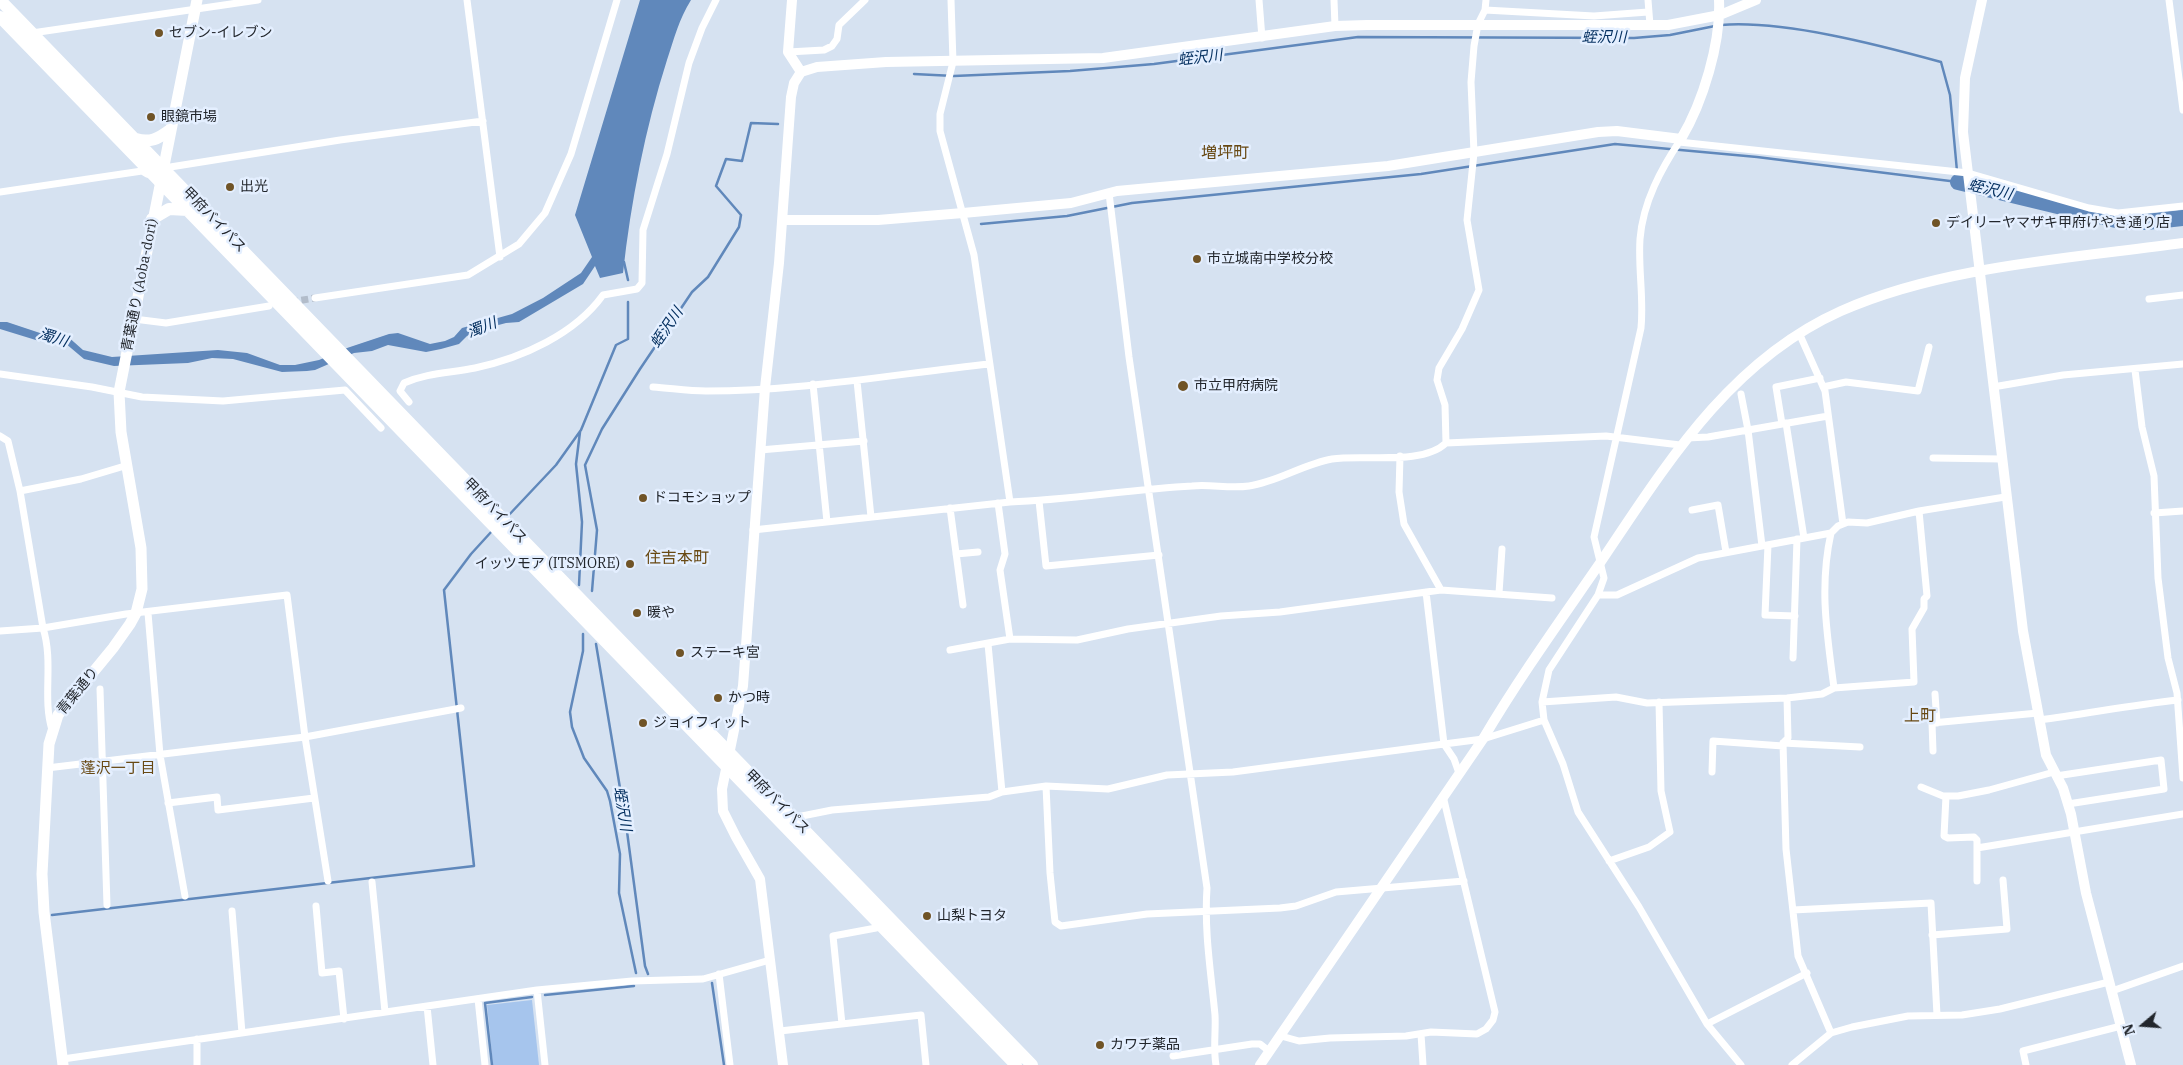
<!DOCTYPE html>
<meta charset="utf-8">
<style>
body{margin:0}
#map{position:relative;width:2183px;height:1065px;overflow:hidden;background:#d6e2f1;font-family:"IBM Plex Serif",serif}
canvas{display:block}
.north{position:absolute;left:2118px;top:1000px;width:50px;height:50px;-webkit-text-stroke:4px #e4efff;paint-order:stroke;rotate:252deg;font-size:14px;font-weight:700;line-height:20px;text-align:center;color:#22262c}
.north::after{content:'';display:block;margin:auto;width:18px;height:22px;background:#22262c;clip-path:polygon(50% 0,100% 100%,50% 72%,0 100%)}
</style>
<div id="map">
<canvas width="2183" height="1065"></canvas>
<div class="north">N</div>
</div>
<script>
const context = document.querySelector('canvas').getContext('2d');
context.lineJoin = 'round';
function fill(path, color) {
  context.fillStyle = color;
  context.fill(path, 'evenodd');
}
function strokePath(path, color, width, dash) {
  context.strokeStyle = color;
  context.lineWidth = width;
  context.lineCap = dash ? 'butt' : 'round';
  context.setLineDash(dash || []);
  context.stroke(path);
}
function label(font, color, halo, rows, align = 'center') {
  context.font = font + ' "IBM Plex Serif","Noto Sans JP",serif';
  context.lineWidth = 5;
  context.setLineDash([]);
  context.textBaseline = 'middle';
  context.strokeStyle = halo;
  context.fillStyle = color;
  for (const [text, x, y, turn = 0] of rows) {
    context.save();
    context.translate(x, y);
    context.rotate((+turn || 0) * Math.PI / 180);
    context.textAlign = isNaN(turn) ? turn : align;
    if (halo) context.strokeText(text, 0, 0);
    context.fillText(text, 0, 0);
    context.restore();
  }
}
const green = new Path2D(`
 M532,1000L539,1065H493L487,1005Z`);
const water = new Path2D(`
 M640,0H691C679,19 674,39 667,60C645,129 631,201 623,273L600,278L595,266L583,284L519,322L506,323L476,331L467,336L459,344L441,349L426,352L388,345L372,351L354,353L315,370L307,371L282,372L233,359L212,358L188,363L114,366L84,359L65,343L39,341L0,329V322H7L40,333L66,335L83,350L112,357L218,350L247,353L280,365H295L319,360L347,348L389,334L398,333L430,344L445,341L454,337L462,328L512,314L543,298L581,273L592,257L575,215Z`);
const stream = new Path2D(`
 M914,74L954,76L1070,71L1154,64L1358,37L1634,38L1670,35L1715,26
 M981,224L1067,216L1132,203L1421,174L1615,144L1757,157L1958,182L1950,95L1941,62C1879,45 1784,20 1721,25
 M624,262L628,280
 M507,517L556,465L581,430L616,345L628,339V302
 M579,585L582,522L576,464L580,432
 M592,591L597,530L585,465L602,429L640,369L692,292L708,277L739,227L741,215L716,186L726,159L742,161L751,123L778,124
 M583,634V651L570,712L572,727L584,758L607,791L610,801L620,854L619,893L636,973
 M596,644L626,824L645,966L648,974
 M52,915L474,866L444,590L471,554L492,531
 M712,983L724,1065
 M545,995L634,986
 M492,1065L485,1003L532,997`);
const river = new Path2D(`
 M1958,182L2120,221L2146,222L2183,218`);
const streetTunnel = new Path2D(`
 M291,302L315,298`);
const street = new Path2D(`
 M467,0L500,257
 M951,0L953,62L940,114V131L974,255L1010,502
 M1259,0L1262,38
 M1334,0L1335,26
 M1648,0L1650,25
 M2169,0L2183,110
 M1485,10L1594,16L1648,12
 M32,33L258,0
 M788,52L824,50L832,46L837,39L839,25L865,0
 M1681,139C1661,169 1643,202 1640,239C1638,269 1644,298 1641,328L1594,537L1604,578L1598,595L1549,670L1542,702L1544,720L1563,764L1578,812L1639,907L1707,1024L1741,1065
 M1679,142L1968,173L2089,208L2118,213L2183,206
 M164,168L340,140L483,121
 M0,192L142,171L147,174
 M1109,193L1129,357L1207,888C1204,931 1211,973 1215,1015C1216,1032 1213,1048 1216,1065
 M315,298L468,275L519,244L545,213L571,154L617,0
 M2149,299L2183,295
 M134,319L166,323L269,306
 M1799,333L1825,391L1843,524
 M2135,370L2142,427L2154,476L2158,578L2168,658L2177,693L2183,778
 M0,374L92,387L142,397L223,401L345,390L381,428
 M857,381L871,517
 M813,384L827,522
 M653,387C670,388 688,391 706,391C801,391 895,374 989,364
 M1823,387L1846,382L1918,391L1929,347
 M1993,387L2063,375L2183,364
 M1741,394L1748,430L1762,546
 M409,402L400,391L404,383C427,373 450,373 475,368C522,358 575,334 603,295L637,289L642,283L643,230L667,154L689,63L702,28L716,0
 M1786,423L1804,538
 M1782,424L1776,387L1820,378
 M0,436L8,441L20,491L43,628C54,663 42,697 52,730
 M1687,438L1708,437L1828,416
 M1446,443L1606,436L1680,445
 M760,450L864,441
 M1400,456L1399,492L1404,524L1441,590
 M1933,458L2001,459
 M20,491L81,479L128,465
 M1039,501L1046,566L1159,555
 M998,503L1005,554L1000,570L1010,639
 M950,508L963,605
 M1692,510L1718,505L1726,552
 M2154,513L2183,511
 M753,530L1010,502C1071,500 1131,489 1192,486C1211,484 1230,489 1249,486C1278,482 1303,464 1332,459C1364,454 1422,466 1446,443L1445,405L1437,380L1439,368L1462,329L1479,290L1467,220L1474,153L1471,82L1474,46L1478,24L1485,10L1486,0
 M1831,533C1819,587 1827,634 1834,688
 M1768,545L1765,615L1795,616
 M956,554L978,552
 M1426,592L1444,744L1454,759L1459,773
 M1499,593L1502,549
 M1598,595H1617L1698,558L1831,533L1838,526L1848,522L1867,523L1919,511L2005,497
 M148,613L160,755L185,896
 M0,631L43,628L126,614L287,595L305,737L328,881
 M988,644L1002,792
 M950,650L1010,639L1077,640L1128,629L1221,616L1280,612L1441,590L1552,598
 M1793,658L1797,539
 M100,689L107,905
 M1935,694L1937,723
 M1787,698L1788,738L1783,743L1786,849L1798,956L1831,1033
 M1542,702L1616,697L1647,703L1787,698L1822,694L1834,688L1914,682L1912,629L1924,608V599L1927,596L1919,511
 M2039,720C2086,714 2131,705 2178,700
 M1783,743L1860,747
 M1933,751L1932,723L2038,713
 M47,768L305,737L461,708
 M1712,772L1713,741L1783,746
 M2056,776L2161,760L2164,789L2068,804
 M1046,786L1050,873L1055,922L1061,926L1147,914L1280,908L1296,906L1336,892L1464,881
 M1921,787L1943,796H1958L1989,790L2054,772
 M1946,796L1944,836L1948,838L1974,837L1977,840V881
 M168,803L217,797L218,810L314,798
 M792,818L832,810L989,797L1002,792L1046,786L1108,789L1167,775L1233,772L1444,744L1483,739L1544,720
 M1977,848L2183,814
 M1609,861L1649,847L1670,832L1661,791L1659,702
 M372,882L385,1012
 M316,906L322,973L339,971L344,1019
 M1793,910L1931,903L1937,1015
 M232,911L242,1033
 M1932,935L2007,929L2003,880
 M719,974L730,1065
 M537,990L545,1065
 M2112,991L2183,966
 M478,999L485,1065
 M427,1006L433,1065
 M842,1024L833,936L876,928L879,925
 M1707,1024L1807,973
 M780,1031L921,1015L926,1065
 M1421,1034L1423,1065
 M1281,1036L1299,1041L1330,1038L1406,1036L1431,1032L1477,1034L1486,1029L1493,1020L1495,1012L1443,796
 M1173,1056L1252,1044H1260L1269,1051
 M63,1059L537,990L632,981L703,979L770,960
 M197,1065V1039
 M1792,1065L1831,1033L1852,1027L1908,1016L1962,1015L2000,1009L2109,982
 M2026,1065L2023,1051L2121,1026`);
const secondary = new Path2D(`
 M792,0L788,52L801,72
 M1982,0L1965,78L1963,132L2023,631L2046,755L2063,788L2071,814L2086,893L2131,1065
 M783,220H878L963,213L1071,203L1117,191L1388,166L1598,132L1617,131L1681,139C1703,102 1721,43 1719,0
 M783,1065L760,879L736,837L723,811L722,789L743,686L765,388L779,263L791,97L794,83L801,72L817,67L886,62L1103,58L1335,26L1367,25H1668L1720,15L1756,0
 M1260,1065L1483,739C1519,678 1560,621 1600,563C1666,465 1729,361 1841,311C1942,266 2074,258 2183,243`);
const primary = new Path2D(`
 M63,1065L44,912L42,874L49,744L58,715L113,648L130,624L136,613L142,589L141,548L121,432L119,392L197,0`);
const highway = new Path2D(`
 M0,0L1032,1065
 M0,17L1016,1065
 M136,139C150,143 158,139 170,130
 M152,219L169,209L188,210`);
const markers = [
 [159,33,5,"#705427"],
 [151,117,5,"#705427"],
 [230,187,5,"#705427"],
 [1936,223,5,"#705427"],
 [1197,259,5,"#705427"],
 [1183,386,6,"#705427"],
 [643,498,5,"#705427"],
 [630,564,5,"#705427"],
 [637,613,5,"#705427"],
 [680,653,5,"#705427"],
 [718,698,5,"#705427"],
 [643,723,5,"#705427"],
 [927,916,5,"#705427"],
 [1100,1045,5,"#705427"]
];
const poiNames = [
 ["セブン-イレブン",169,33],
 ["眼鏡市場",161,117],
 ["出光",240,187],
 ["デイリーヤマザキ甲府けやき通り店",1946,223],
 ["市立城南中学校分校",1207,259],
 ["市立甲府病院",1194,386],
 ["ドコモショップ",653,498],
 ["イッツモア (ITSMORE)",620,564,"right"],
 ["暖や",647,613],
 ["ステーキ宮",690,653],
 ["かつ時",728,698],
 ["ジョイフィット",653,723],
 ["山梨トヨタ",937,916],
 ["カワチ薬品",1110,1045]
];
const streetNames = [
 ["甲府バイパス",214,220,46],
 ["青葉通り (Aoba-dori)",140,285,-79],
 ["甲府バイパス",495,511,46],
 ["青葉通り",78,691,-51],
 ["甲府バイパス",777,802,45]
];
const waterNames = [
 ["蛭沢川",1604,38],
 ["蛭沢川",1200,58,-7],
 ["蛭沢川",1990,190,13],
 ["濁川",482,328,-21],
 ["蛭沢川",667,328,-56],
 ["濁川",53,338,17],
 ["蛭沢川",622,809,81]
];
const neighbourhoodNames = [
 ["蓬沢一丁目",118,769]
];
const quarterNames = [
 ["増坪町",1225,153],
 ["住吉本町",677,558],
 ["上町",1920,716]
];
fill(green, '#a6c5ed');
fill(water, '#6088bb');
strokePath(stream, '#6088bb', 2.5);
strokePath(river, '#6088bb', 16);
strokePath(streetTunnel, '#b2bcca', 7, [7, 3.5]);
strokePath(street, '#fff', 7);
strokePath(secondary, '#fff', 10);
strokePath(primary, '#fff', 11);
strokePath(highway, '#fff', 12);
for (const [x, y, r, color] of markers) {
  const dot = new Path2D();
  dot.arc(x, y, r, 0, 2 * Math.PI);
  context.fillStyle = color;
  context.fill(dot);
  strokePath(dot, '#e4efff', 2);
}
label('14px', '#22262c', '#e4efff', poiNames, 'left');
label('14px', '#22262c', '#e4efff', streetNames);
label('italic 15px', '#063161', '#e4efff', waterNames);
label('15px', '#684913', '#e4efff', neighbourhoodNames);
label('16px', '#684913', '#e4efff', quarterNames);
</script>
